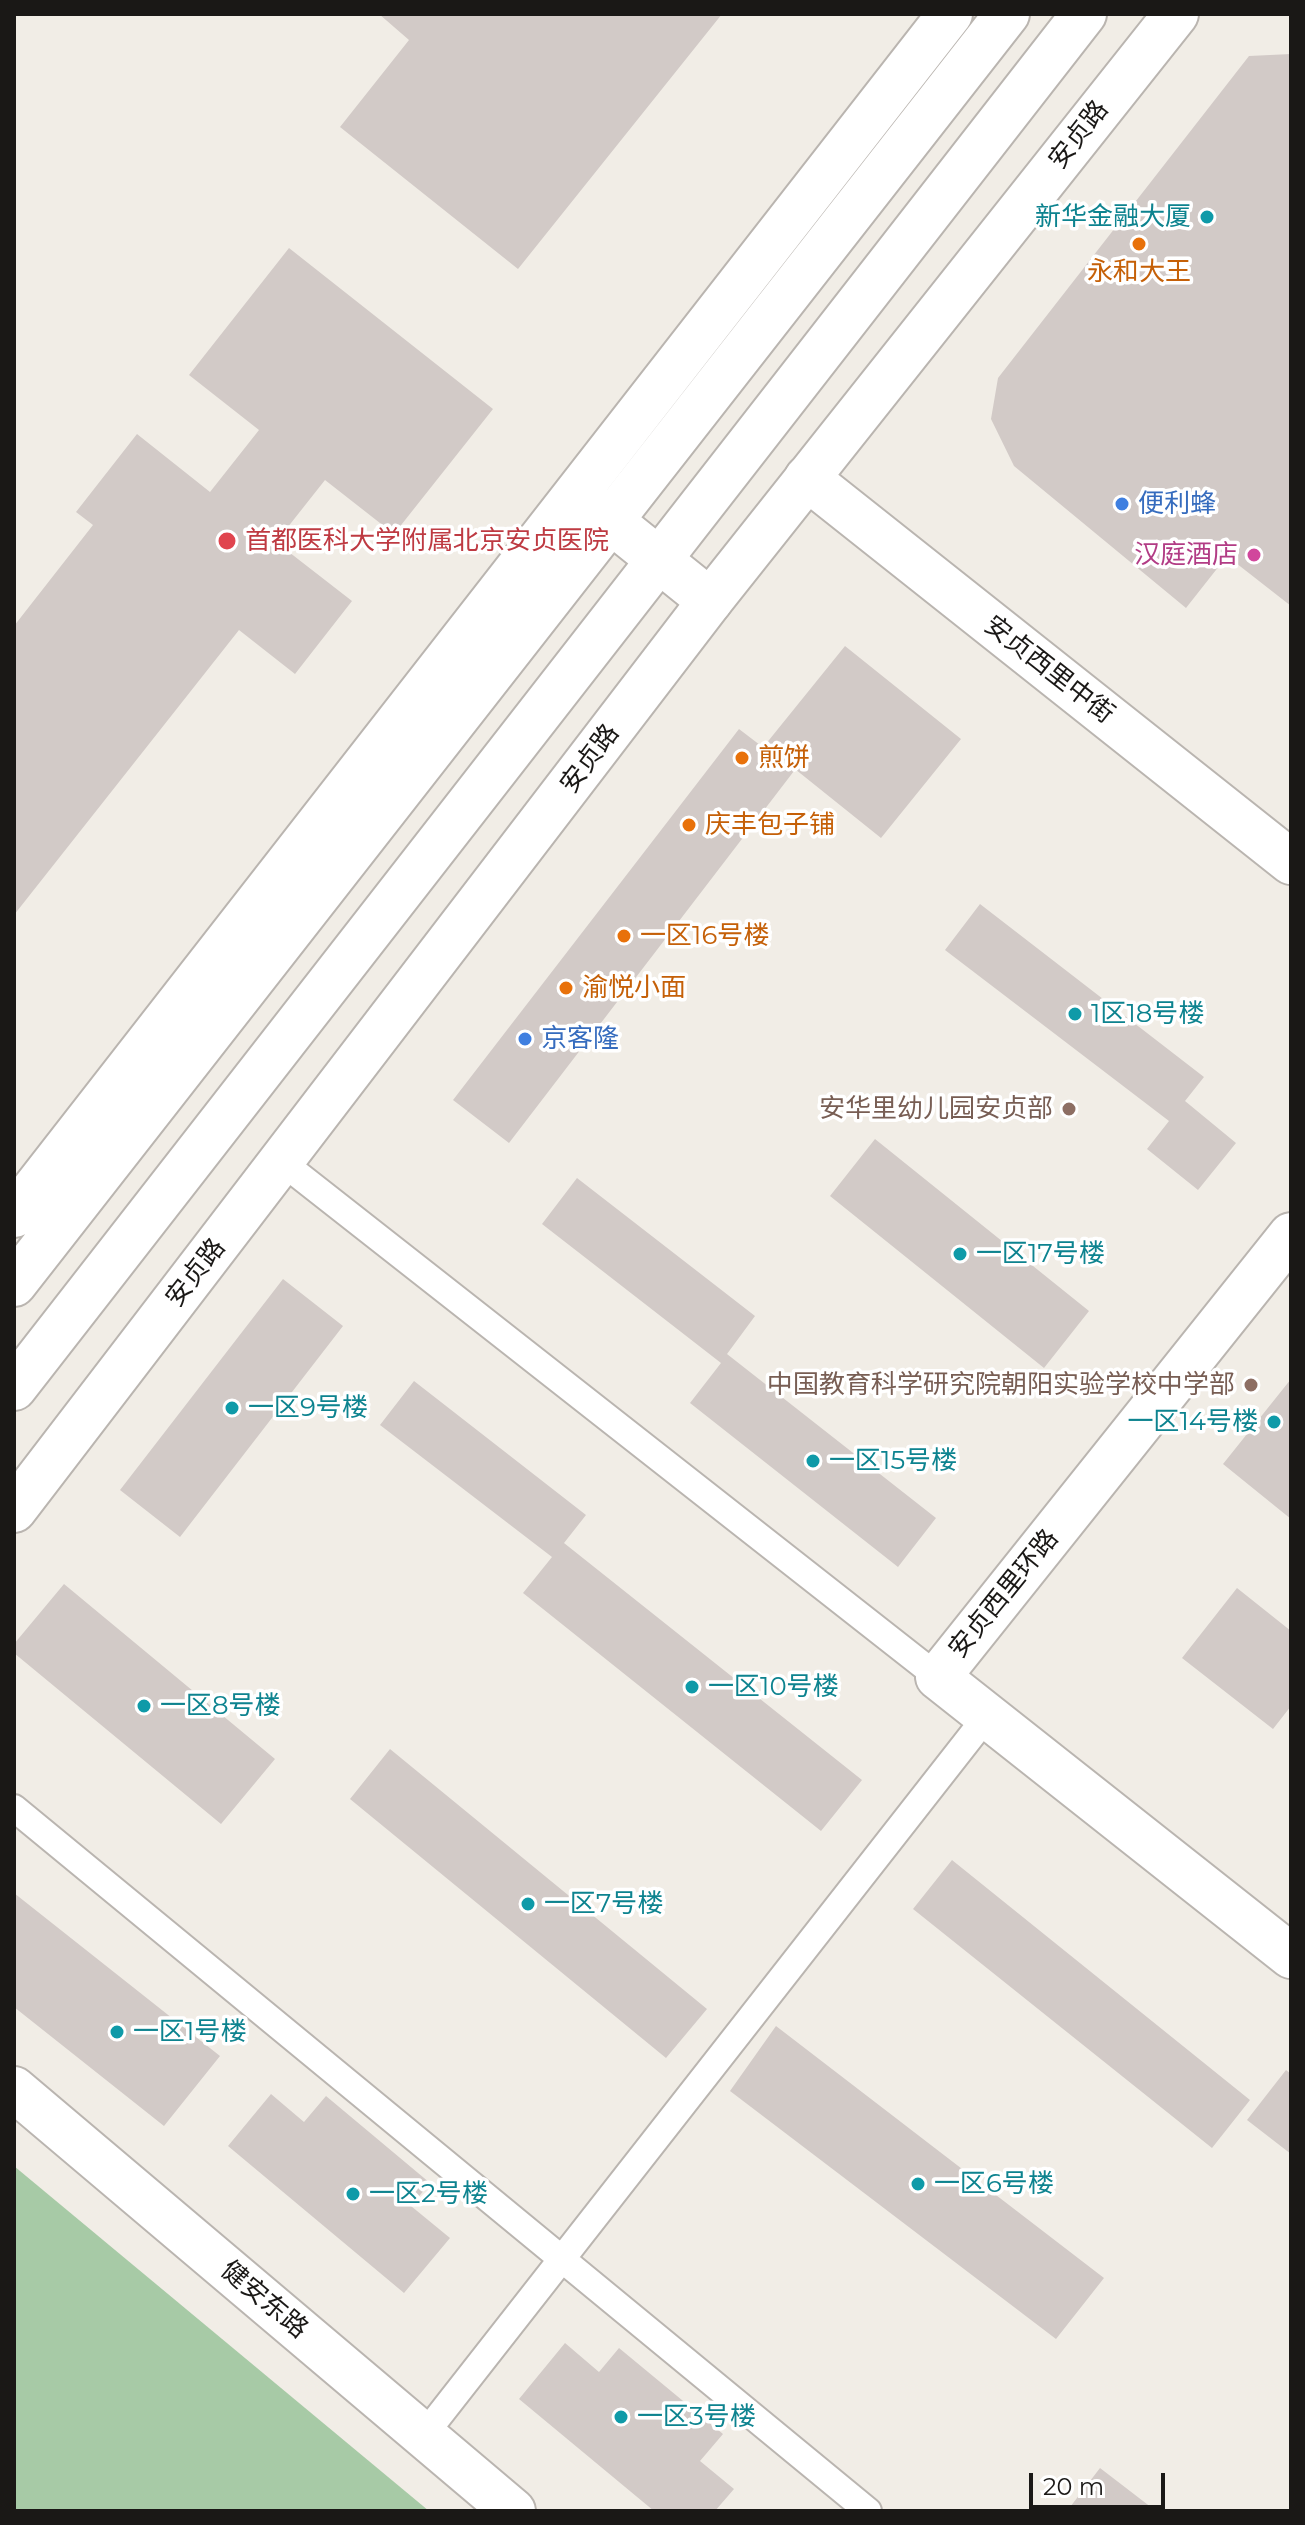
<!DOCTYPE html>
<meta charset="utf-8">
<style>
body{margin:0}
#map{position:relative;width:1305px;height:2525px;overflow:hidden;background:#f1ede6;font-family:Montserrat,sans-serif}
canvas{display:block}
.frame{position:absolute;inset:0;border:16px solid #1a1816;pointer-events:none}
.scale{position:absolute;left:1029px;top:2473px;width:136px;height:36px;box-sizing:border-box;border:4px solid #1a1816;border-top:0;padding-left:10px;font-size:24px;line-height:28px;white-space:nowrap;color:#1a1816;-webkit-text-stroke:6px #fff;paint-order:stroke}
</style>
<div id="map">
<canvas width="1305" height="2525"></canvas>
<div class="frame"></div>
<div class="scale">20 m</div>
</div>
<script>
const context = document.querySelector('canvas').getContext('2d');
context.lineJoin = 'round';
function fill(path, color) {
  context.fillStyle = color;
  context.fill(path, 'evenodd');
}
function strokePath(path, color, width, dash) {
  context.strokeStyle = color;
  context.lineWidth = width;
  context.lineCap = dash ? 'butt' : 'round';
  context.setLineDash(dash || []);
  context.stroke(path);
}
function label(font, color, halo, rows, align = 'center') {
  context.font = font + ' Montserrat,"Noto Sans SC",sans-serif';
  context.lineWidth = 7;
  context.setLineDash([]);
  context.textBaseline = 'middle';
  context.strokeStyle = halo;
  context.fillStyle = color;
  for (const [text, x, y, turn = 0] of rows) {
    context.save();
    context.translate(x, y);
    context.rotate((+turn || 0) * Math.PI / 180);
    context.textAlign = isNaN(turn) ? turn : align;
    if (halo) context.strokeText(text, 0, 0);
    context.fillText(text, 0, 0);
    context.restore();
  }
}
const green = new Path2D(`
 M14,2166L429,2511H14Z`);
const building = new Path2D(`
 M379,14H722L518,269L340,127L409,40Z
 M1291,54V606L1227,556L1186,608L1014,466L991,419L998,378L1249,56Z
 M289,248L493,409L394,534L325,480L276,542L352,601L295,674L239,630L14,915V626L93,525L76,512L137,434L210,492L259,430L189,375Z
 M845,646L961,739L881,838L765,745Z
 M739,729L794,771L509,1143L453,1100Z
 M980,904L1204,1077L1185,1101L1236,1143L1198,1190L1147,1149L1169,1121L945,950Z
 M875,1139L1089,1311L1044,1368L830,1196Z
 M577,1178L755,1316L727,1354L936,1518L898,1567L690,1403L721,1363L542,1224Z
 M283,1279L343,1326L180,1537L120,1490Z
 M1291,1379V1519L1223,1464Z
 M414,1381L586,1515L564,1543L862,1780L821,1831L523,1593L552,1557L380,1425Z
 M64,1584L275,1759L221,1824L14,1653V1644Z
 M1237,1588L1291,1631V1706L1273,1729L1182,1658Z
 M390,1749L707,2009L666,2058L350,1799Z
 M952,1860L1250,2100L1212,2148L913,1909Z
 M14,1893L220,2056L164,2126L14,2007Z
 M776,2026L1104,2278L1056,2339L730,2091Z
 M1286,2070L1291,2074V2154L1247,2120Z
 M271,2094L304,2122L326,2096L430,2183L411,2206L450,2238L404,2293L228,2146Z
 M565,2343L599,2372L619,2348L723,2434L700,2461L734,2489L715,2511H654L519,2399Z
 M1100,2468L1156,2511H1067Z`);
const service = new Path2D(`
 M282,1162L938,1677
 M14,1808L868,2511
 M424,2435L987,1716`);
const minor = new Path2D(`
 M807,478L1291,862
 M581,497L710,601
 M1291,1235L938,1677L1291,1956
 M14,2089L513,2511`);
const tertiary = new Path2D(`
 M14,1215L950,14
 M14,1284L1007,14
 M14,1388L1084,14
 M14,1510L710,601L1176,14`);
const markers = [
 [1207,217,8,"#0f9aa8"],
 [1139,244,8,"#e8710a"],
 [1122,504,8,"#3f7fe0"],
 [227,541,10,"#e0444e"],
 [1254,555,8,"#d1479c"],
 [742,758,8,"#e8710a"],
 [689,825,8,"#e8710a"],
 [624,936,8,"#e8710a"],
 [566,988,8,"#e8710a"],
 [1075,1014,8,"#0f9aa8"],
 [525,1039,8,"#3f7fe0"],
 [1069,1109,8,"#8d6e63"],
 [960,1254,8,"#0f9aa8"],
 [1251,1385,8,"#8d6e63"],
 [232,1408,8,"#0f9aa8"],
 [1274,1422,8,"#0f9aa8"],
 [813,1461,8,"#0f9aa8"],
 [692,1687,8,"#0f9aa8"],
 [144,1706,8,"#0f9aa8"],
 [528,1904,8,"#0f9aa8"],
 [117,2032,8,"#0f9aa8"],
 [918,2184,8,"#0f9aa8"],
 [353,2194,8,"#0f9aa8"],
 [621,2417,8,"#0f9aa8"]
];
const streetNames = [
 ["安贞路",1079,135,-52],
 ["安贞西里中街",1049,670,38],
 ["安贞路",590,759,-53],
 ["安贞路",196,1273,-52],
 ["安贞西里环路",1004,1594,-51],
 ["健安东路",264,2300,40]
];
const cultureNames = [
 ["新华金融大厦",1191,217,"right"],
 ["1区18号楼",1091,1014],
 ["一区17号楼",976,1254],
 ["一区9号楼",248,1408],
 ["一区14号楼",1258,1422,"right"],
 ["一区15号楼",829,1461],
 ["一区10号楼",708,1687],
 ["一区8号楼",160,1706],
 ["一区7号楼",544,1904],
 ["一区1号楼",133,2032],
 ["一区6号楼",934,2184],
 ["一区2号楼",369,2194],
 ["一区3号楼",637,2417]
];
const foodNames = [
 ["永和大王",1139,272,"center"],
 ["煎饼",758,758],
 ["庆丰包子铺",705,825],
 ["一区16号楼",640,936],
 ["渝悦小面",582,988]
];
const shopNames = [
 ["便利蜂",1138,504],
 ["京客隆",541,1039]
];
const healthNames = [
 ["首都医科大学附属北京安贞医院",245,541]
];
const hotelNames = [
 ["汉庭酒店",1238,555]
];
const educationNames = [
 ["安华里幼儿园安贞部",1053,1109],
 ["中国教育科学研究院朝阳实验学校中学部",1235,1385]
];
fill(green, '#a7caa6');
fill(building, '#d2cac7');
strokePath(service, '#bab5b0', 30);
strokePath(minor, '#bab5b0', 48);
strokePath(tertiary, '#bab5b0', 48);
strokePath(service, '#fff', 26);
strokePath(minor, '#fff', 44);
strokePath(tertiary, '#fff', 44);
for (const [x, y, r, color] of markers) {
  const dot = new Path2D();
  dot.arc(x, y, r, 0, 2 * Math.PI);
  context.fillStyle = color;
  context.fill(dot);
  strokePath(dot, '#fff', 3);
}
label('26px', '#1a1816', '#fff', streetNames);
label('26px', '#0d838f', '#fff', cultureNames, 'left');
label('26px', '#c56008', '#fff', foodNames, 'left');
label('26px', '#366cbe', '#fff', shopNames, 'left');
label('26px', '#be3a42', '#fff', healthNames, 'left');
label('26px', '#b23c85', '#fff', hotelNames, 'right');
label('26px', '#785e54', '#fff', educationNames, 'right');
</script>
